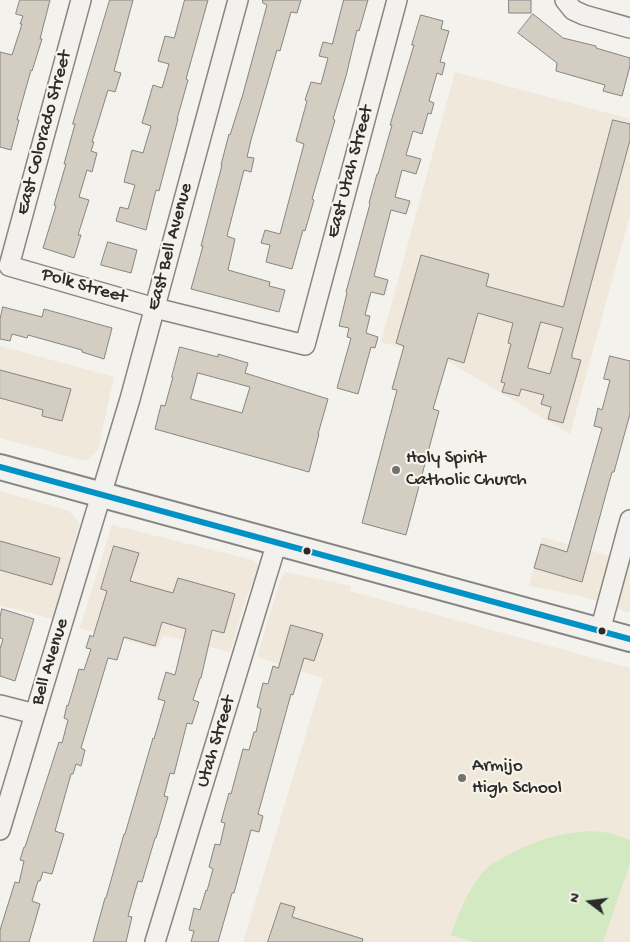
<!DOCTYPE html>
<style>
body{margin:0}
#map{position:relative;width:630px;height:942px;overflow:hidden;background:#f4f2ec;font-family:"Gochi Hand",sans-serif}
canvas{display:block}
.north{position:absolute;left:565px;top:877px;width:50px;height:50px;-webkit-text-stroke:4px #f7f3e8;paint-order:stroke;rotate:285deg;font-size:14px;font-weight:700;line-height:20px;text-align:center;color:#2b2b2b}
.north::after{content:'';display:block;margin:auto;width:18px;height:22px;background:#2b2b2b;clip-path:polygon(50% 0,100% 100%,50% 72%,0 100%)}
</style>
<div id="map">
<canvas width="630" height="942"></canvas>
<div class="north">N</div>
</div>
<script>
const context = document.querySelector('canvas').getContext('2d');
context.lineJoin = 'round';
function fill(path, color) {
  context.fillStyle = color;
  context.fill(path, 'evenodd');
}
function strokePath(path, color, width, dash) {
  context.strokeStyle = color;
  context.lineWidth = width;
  context.lineCap = dash ? 'butt' : 'round';
  context.setLineDash(dash || []);
  context.stroke(path);
}
function label(font, color, halo, rows, align = 'center') {
  context.font = font + ' "Gochi Hand",sans-serif';
  context.lineWidth = 4.5;
  context.setLineDash([]);
  context.textBaseline = 'middle';
  context.strokeStyle = halo;
  context.fillStyle = color;
  for (const [text, x, y, turn = 0] of rows) {
    context.save();
    context.translate(x, y);
    context.rotate((+turn || 0) * Math.PI / 180);
    context.textAlign = isNaN(turn) ? turn : align;
    if (halo) context.strokeText(text, 0, 0);
    context.fillText(text, 0, 0);
    context.restore();
  }
}
const built = new Path2D(`
 M455,72L630,119V215L570,434L446,360L381,342Z
 M0,346L114,377L98,450L87,460L78,459L0,438Z
 M0,491L69,511L78,521L79,525L53,619L0,605Z
 M112,525L253,560L259,566L246,599L230,652L163,635L158,649L80,628Z
 M542,537L630,562V613L581,596L529,586Z
 M285,572L351,586L350,591L630,668V942H243L323,678L257,657L280,580Z`);
const green = new Path2D(`
 M590,831L610,833L630,840V863L603,942H473L451,935C459,912 468,890 484,871C491,864 501,859 510,854C538,840 558,833 590,831Z`);
const building = new Path2D(`
 M20,0H50L40,39H42L32,71L31,70L17,120H19L11,150L0,147V52L12,55L22,24H20L23,16L16,14Z
 M110,0H133L114,71L121,73L115,92L108,90L92,142H94L91,151L97,153L92,172L87,170L79,197L89,200L78,235H81L74,258L43,248L56,206L54,205L66,164H64L75,124H73Z
 M185,0H208L186,79L188,80L177,119H178L159,191L156,190L146,230L116,221L120,207L128,209L135,185L124,182L132,150L143,153L151,126L142,123L153,85L162,88L169,64L158,61L165,36L174,38Z
 M263,0H301L297,13L291,12L280,51L277,50L251,140L247,157L254,158L251,172L244,170L227,236L235,239L228,270L270,282L269,286L285,290L279,312L191,289L203,246H201L222,165H221L229,134L230,135L243,94L267,5L263,3Z
 M344,0H368L359,31L357,30L346,76L333,119L335,120L312,199L314,200L305,231L303,230L292,269L266,262L270,245L261,243L265,230L280,234L304,144L296,141L307,101L305,100L311,82L321,84L328,58L319,56L323,42L332,44Z
 M509,0H531V13H509Z
 M533,14L563,38L596,46V48L630,58V66L622,96L603,91L605,85L556,71L557,63L518,33Z
 M421,15L443,21L441,29L449,31L440,62L445,63L442,75L437,73L429,101L434,103L431,114L428,113L422,134L413,131L406,155L421,159L416,174L402,170L395,197L410,201L406,214L391,210L378,260L374,276L388,280L384,295L371,292L365,315L370,316L366,333L378,337L375,348L371,347L358,394L337,388L351,338L347,337L349,328L339,326L347,293L346,292L370,204L369,203L377,174H378L392,125H390L414,45H412Z
 M613,120L630,124V140L572,354V358L581,360L563,423L548,419L551,407L541,404L544,395L521,389L519,396L502,392L505,383L501,382L511,344L508,343L513,323L478,313L464,363L448,358L433,409L439,411L406,535L362,523L397,390L392,389L404,346L396,343L421,255L489,274L486,286L563,307ZM541,322L563,328L550,374L528,368Z
 M108,242L137,250L131,273L101,265Z
 M3,307L42,317L44,309L112,328L104,359L82,352V350L28,335L27,338L12,334L10,341L0,339V320Z
 M180,347L218,357V354L248,363L245,373L328,399L318,434H319L309,472L155,429L161,405L165,406L173,377H172ZM198,373L250,387L242,413L191,399Z
 M610,356L630,361V414L614,472H612L582,582L534,568L541,544L567,552L602,428L594,426L598,408L602,410L610,380L604,379Z
 M0,370L71,389L62,421L42,416L43,410L0,398Z
 M0,541L60,558L52,585L0,570Z
 M114,546L139,553L130,581L173,593L178,578L235,594L224,633L212,630L201,678H200L193,700L199,702L192,724L187,723L174,774L170,773L164,796L168,797L156,838H155L142,882L138,881L128,916L132,917L126,942H93L105,898H106L124,834H125L153,738L154,739L165,701L158,699L166,672L175,675L186,629L162,622L155,646L124,637L117,660L108,658L81,748L85,750L81,766L76,764L73,774H71L55,831L64,834L52,874L43,872L40,881H38L32,901L40,904L29,942H0V930L15,882L19,883L24,861L20,860L24,847H25L59,742L62,743L68,720L64,718L67,705L68,706L79,669L84,670L91,649L86,648L90,635L93,637L107,591L101,589Z
 M2,609L34,619L15,681L0,676V649L3,639L0,638V618Z
 M291,625L323,634L314,661L304,658L293,695L291,694L258,814L263,816L259,832L251,830L234,893H232L218,942H191L194,931L189,930L194,908L200,910L206,890L207,891L213,869L209,867L215,844L220,845L225,823L221,822L229,793L231,794L243,749L249,750L254,732H256L261,709L257,707L263,683L268,684L273,666L278,668Z
 M281,903L295,907L292,917L363,939L362,942H268Z`);
const minor = new Path2D(`
 M81,0L9,266L155,308L305,345L397,0
 M565,0L573,10L584,15L630,28
 M600,631L630,520
 M0,705L35,714
 M0,830L130,399L238,0
 M155,942L277,542`);
const major = new Path2D(`
 M0,467L630,639`);
const bus1 = new Path2D(`
 M0,467L630,639`);
const markers = [
 [396,470,5,"#71716f"],
 [307,551,4.5,"#2b2b2b"],
 [602,631,4.5,"#2b2b2b"],
 [462,778,5,"#71716f"]
];
const streetNames = [
 ["East Colorado Street",45,133,-75],
 ["East Utah Street",351,172,-75],
 ["East Bell Avenue",171,247,-75],
 ["Polk Street",84,287,16],
 ["Bell Avenue",51,662,-73],
 ["Utah Street",217,742,-73]
];
const poiNames = [
 ["Holy Spirit",406,459],
 ["Catholic Church",406,481],
 ["Armijo",472,767],
 ["High School",472,789]
];
fill(built, '#f0e8da');
fill(green, '#d2e9c2');
fill(building, '#d4cdc2');
strokePath(building, '#858582', 1);
strokePath(minor, '#858582', 22);
strokePath(major, '#858582', 28);
strokePath(minor, '#f2f1ed', 19);
strokePath(major, '#f2f1ed', 24);
strokePath(bus1, '#0092c6', 6);
for (const [x, y, r, color] of markers) {
  const dot = new Path2D();
  dot.arc(x, y, r, 0, 2 * Math.PI);
  context.fillStyle = color;
  context.fill(dot);
  strokePath(dot, '#f7f3e8', 2);
}
label('19px', '#2b2b2b', '#f7f3e8', streetNames);
label('19px', '#2b2b2b', '#f7f3e8', poiNames, 'left');
</script>
